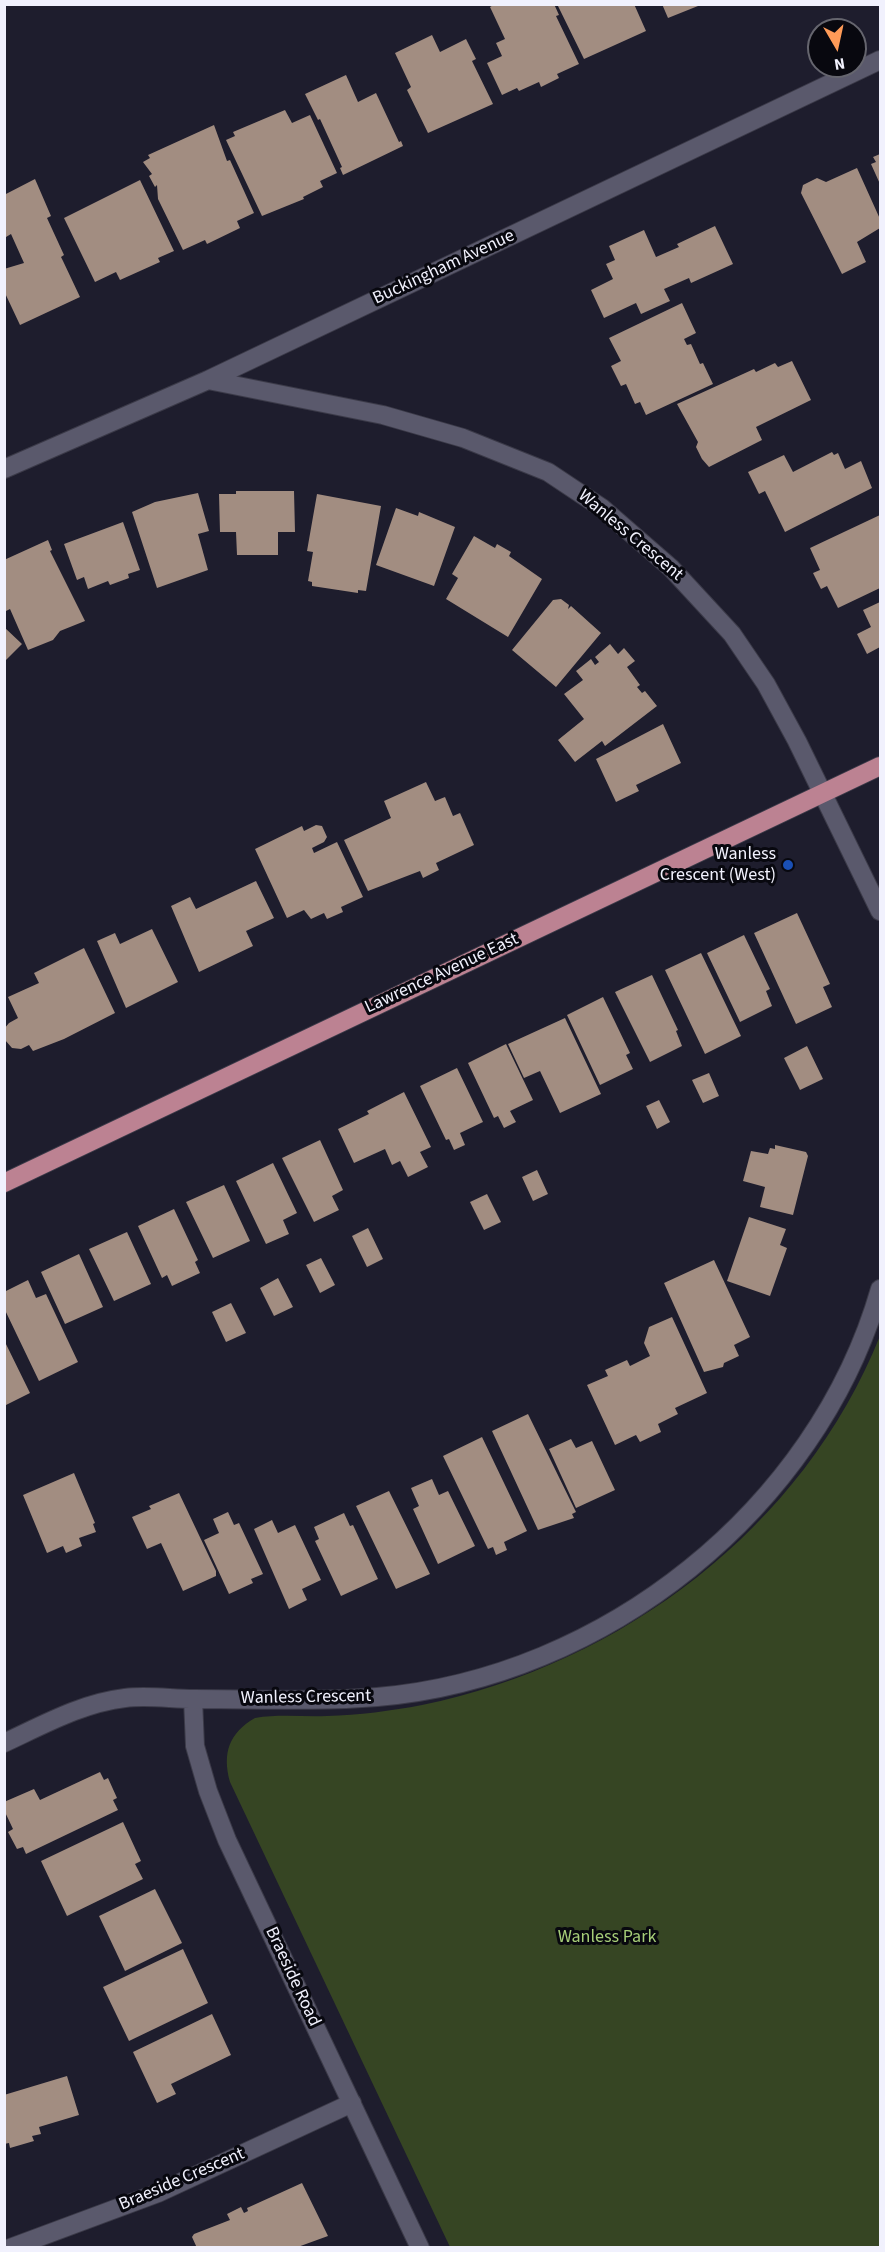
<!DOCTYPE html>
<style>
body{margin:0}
#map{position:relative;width:885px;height:2252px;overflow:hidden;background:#1e1d2d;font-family:"Source Sans 3",sans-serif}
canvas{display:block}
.frame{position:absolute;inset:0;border:6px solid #f1f1fd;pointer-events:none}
.north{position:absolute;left:807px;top:18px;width:60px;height:60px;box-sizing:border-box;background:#08080f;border:2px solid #65656e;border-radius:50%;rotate:171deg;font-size:16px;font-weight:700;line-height:24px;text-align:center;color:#f1f1fd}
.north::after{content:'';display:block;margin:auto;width:21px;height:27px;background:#fe9b58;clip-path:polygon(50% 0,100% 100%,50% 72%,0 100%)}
</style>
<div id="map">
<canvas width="885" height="2252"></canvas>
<div class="frame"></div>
<div class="north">N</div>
</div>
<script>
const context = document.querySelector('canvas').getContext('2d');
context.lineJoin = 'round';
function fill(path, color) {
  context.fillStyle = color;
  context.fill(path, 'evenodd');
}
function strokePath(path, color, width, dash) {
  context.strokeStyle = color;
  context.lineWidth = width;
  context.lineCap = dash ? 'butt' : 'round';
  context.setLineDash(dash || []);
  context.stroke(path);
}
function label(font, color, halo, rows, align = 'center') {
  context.font = font + ' "Source Sans 3",sans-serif';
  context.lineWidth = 6;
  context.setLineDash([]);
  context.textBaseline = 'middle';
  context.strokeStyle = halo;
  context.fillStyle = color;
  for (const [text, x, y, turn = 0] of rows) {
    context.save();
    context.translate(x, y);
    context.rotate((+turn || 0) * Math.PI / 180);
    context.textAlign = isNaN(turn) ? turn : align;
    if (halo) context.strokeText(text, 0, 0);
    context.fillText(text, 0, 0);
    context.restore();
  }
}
const green = new Path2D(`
 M880,1336V2247H450L230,1782C222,1753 229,1733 255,1718C279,1714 303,1717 327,1716C359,1715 391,1711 422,1705C622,1664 803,1528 880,1336Z`);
const building = new Path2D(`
 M495,4H554L559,15L556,16L579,64L557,74L559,78L541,87L539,82L519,91L517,88L502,95L487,63L502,56L496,43L505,39L490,7Z
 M557,4H634L646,31L584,59Z
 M662,4H703L668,18Z
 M432,35L440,52L466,39L476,59L472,61L493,104L428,133L407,90L411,87L395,53Z
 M346,75L358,102L376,93L399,142L401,141L403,146L343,175L340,168L342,167L320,119L318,120L305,94Z
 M285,110L292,123L310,115L337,173L320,181L323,187L303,197L304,199L262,216L226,140L235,136L233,132Z
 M214,125L227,161L230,160L254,213L237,221L240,228L207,244L205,240L183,250L158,199L157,185L155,187L149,176L152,174L143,162L150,158L148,155Z
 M880,154V184L871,164L876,162L873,157Z
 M857,168L880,219V228L857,242L866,262L842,274L801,193L803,185L817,178L826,182Z
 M35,179L51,216L47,218L64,255L61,257L63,261L80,297L20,325L4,291V269L24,263L11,234L6,237L4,234V195Z
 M140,180L174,251L158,258L160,262L120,280L116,272L95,282L64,218Z
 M715,226L733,264L691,283L689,278L664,289L670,301L641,314L636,303L604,318L591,290L613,279L606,264L615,260L609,246L644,230L656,257L679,247L677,244Z
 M682,303L696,333L684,339L687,345L691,344L700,364L703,363L713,384L646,415L640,402L635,404L626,384L621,386L611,366L621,361L609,338Z
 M792,361L811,400L756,427L762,440L709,467L702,459L696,447L698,442L677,404L754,369L756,372L775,363L778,367Z
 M832,452L834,455L838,453L845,469L861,461L872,488L785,532L765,491L759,494L748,472L784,455L793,472Z
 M236,491H294L295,532H278V555H237L236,532H220L219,494H236Z
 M198,493L209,531L198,534L208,570L157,588L132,512L155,502Z
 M317,494L381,506L366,591L358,590V593L312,586V582L308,581L313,552L307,551Z
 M396,508L418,516L419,512L455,527L434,586L376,565Z
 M880,515V588L838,608L827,586L821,589L813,573L820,570L810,548Z
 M123,522L140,570L128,574L129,578L110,585L108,581L88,589L84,577L77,580L64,544Z
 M474,536L495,548L497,544L511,552L509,556L542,579L508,637L446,599L458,578L452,574Z
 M48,540L52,550L50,551L85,621L60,631L53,640L28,650L10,609L4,612V560Z
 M561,599L569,605L568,609L571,606L601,633L556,687L512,650L553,600Z
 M880,602V647L867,654L857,634L871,627L863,610Z
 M4,627L22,644L4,662Z
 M610,644L618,654L624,648L635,661L627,667L640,685L637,687L642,693L645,691L657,706L605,746L602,741L575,762L558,740L584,719L564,694L583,680L576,671L591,659L595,665L599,662L595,657Z
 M663,724L681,763L636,785L639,791L616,802L596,759Z
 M426,782L435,801L445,797L453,816L460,813L474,845L436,863L439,870L423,878L420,871L368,891L344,840L391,818L384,801Z
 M316,825L322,826L327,837L324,842L312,848L314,853L337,842L363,897L341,907L343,912L327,919L324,913L311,919L304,910L287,918L255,849L302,826L304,831Z
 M256,881L274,918L246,931L253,946L199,972L171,906L190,897L196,909Z
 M797,913L830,984L823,987L832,1007L796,1024L754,933Z
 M152,929L178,982L126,1008L97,941L115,933L120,944Z
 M744,935L770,989L766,991L772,1006L740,1022L707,953Z
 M84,948L115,1013L64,1039L33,1051L29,1045L21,1049L12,1048L5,1040L4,1029L9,1023L18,1018L8,997L39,983L34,973Z
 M701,953L741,1036L705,1054L665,970Z
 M652,975L678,1030L676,1031L682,1046L650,1062L615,992Z
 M603,997L630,1053L626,1055L633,1069L600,1085L567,1015Z
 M565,1018L601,1094L560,1113L540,1071L524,1078L508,1044Z
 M506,1044L533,1100L510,1111L516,1122L504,1128L498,1116L494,1118L468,1063Z
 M807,1046L823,1079L800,1090L784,1058Z
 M457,1068L483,1122L460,1133L465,1145L454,1150L449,1139L446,1140L420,1086Z
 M709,1073L719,1096L703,1103L692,1080Z
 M404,1092L431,1147L420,1152L428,1167L408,1177L400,1161L392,1165L385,1149L354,1163L338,1129L369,1114L367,1111Z
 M659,1100L670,1122L657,1129L646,1106Z
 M320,1140L343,1190L332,1196L339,1210L314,1222L282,1158Z
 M775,1145L806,1152L808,1156L793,1215L760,1207L765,1187L743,1181L751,1151L768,1154L770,1148L775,1149Z
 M273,1163L297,1213L283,1220L289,1234L266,1244L236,1181Z
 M537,1170L548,1194L533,1201L522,1177Z
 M224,1185L250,1241L213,1258L186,1202Z
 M487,1194L501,1222L484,1230L470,1202Z
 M174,1209L198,1260L195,1262L200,1273L172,1286L167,1275L162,1278L138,1226Z
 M749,1217L786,1229L780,1245L787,1248L770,1296L727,1281Z
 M368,1228L383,1259L367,1267L352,1236Z
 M127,1232L151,1284L114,1301L89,1249Z
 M79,1254L103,1307L65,1324L41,1272Z
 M321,1258L335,1285L320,1293L306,1265Z
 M714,1260L750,1337L734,1345L739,1356L724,1363L723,1367L704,1372L664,1283Z
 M278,1278L293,1307L274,1316L260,1288Z
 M28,1280L36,1298L46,1294L78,1362L39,1381L4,1308V1292Z
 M231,1303L246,1333L226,1342L212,1312Z
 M672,1317L707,1393L675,1408L678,1414L658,1424L661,1432L640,1442L636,1435L615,1445L587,1385L608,1376L605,1370L627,1360L630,1366L650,1356L644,1343L649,1327Z
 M4,1340L30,1393L4,1406Z
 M528,1414L576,1512L572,1514L574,1518L538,1530L492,1431Z
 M482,1437L527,1531L504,1542L507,1550L496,1555L493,1547L488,1549L443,1456Z
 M571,1439L576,1448L592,1441L615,1490L576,1508L549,1449Z
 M74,1473L95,1523L93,1524L96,1532L79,1538L82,1546L66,1553L63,1546L47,1553L23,1495Z
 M432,1479L439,1495L448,1491L475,1546L438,1564L413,1509L419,1506L411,1488Z
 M389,1491L430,1574L396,1589L356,1506Z
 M179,1493L216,1571V1576L183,1591L161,1543L147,1549L132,1517L151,1509L149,1506Z
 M228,1512L234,1525L239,1523L263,1574L251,1579L253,1583L229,1594L204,1540L219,1533L213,1519Z
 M344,1513L350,1526L353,1525L378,1579L341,1596L315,1541L319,1539L314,1527Z
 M272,1520L278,1533L295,1525L321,1580L302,1589L307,1600L289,1609L254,1529Z
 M100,1772L104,1780L108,1778L117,1798L113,1800L118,1810L26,1854L23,1847L17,1849L8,1832L13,1829L4,1810V1802L34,1789L40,1800Z
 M123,1822L141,1861L135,1864L143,1879L67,1916L41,1861Z
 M155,1889L182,1943L125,1971L99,1916Z
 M183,1949L208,2003L129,2041L103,1987Z
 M212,2014L231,2055L171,2084L176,2094L157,2103L133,2052Z
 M67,2076L79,2115L39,2127L41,2134L32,2136L34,2141L10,2148L9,2143L4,2144V2095Z
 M302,2183L328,2236L295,2248H197L192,2237L194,2234L230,2220L227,2214L241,2207L244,2213L248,2211L247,2208Z`);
const minor = new Path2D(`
 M208,380L383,415L463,438L548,472L602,508L671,568L732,634L766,684L797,741L880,911
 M4,469L208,380L880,60
 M193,1699L195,1746L208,1791L227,1840L420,2248
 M4,1743C43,1725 82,1703 125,1698C147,1695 172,1699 194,1699C255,1699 316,1702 377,1697C604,1678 817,1509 880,1289
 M10,2248L158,2193L352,2103`);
const major = new Path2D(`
 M4,1183L880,766`);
const markers = [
 [788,865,6,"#1a4fb4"]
];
const streetNames = [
 ["Buckingham Avenue",444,268,-25],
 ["Wanless Crescent",630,536,40],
 ["Lawrence Avenue East",442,974,-25],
 ["Wanless Crescent",306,1698,-1],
 ["Braeside Road",292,1977,65],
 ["Braeside Crescent",182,2180,-23]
];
const poiNames = [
 ["Wanless",776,855],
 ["Crescent (West)",776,876]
];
const parkNames = [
 ["Wanless Park",607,1938]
];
fill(green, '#364523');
fill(building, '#a28d81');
strokePath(minor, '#3b3a48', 20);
strokePath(major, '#3b3a48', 20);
strokePath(minor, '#5a596c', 18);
strokePath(major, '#bc8292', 18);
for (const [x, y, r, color] of markers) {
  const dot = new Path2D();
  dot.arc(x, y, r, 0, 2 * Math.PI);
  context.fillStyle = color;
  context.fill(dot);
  strokePath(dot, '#08080f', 2);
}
label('18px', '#f1f1fd', '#08080f', streetNames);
label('18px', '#f1f1fd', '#08080f', poiNames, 'right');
label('18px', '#a6cd78', '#08080f', parkNames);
</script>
